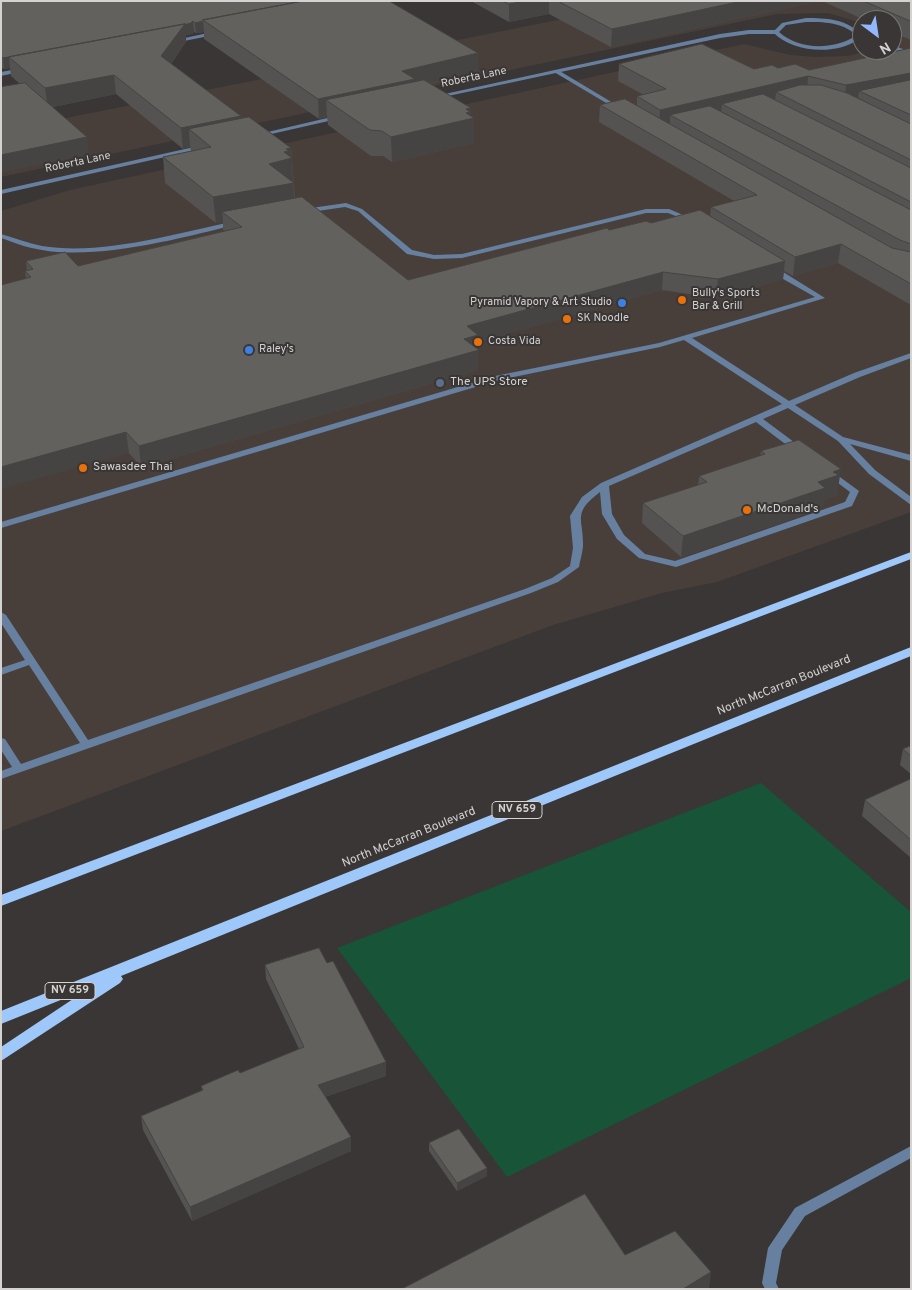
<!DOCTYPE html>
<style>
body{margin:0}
#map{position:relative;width:912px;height:1290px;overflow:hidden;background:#393635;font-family:Overpass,sans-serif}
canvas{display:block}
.frame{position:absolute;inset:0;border:2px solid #d5d3d2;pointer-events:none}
.north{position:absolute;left:852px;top:10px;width:50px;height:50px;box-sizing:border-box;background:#393635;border:1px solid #777574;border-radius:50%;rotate:149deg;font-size:14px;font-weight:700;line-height:20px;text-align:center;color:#d5d3d2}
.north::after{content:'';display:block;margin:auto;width:18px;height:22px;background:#93b7fd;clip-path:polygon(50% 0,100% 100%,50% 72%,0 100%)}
</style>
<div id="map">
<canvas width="912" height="1290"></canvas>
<div class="frame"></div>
<div class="north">N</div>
</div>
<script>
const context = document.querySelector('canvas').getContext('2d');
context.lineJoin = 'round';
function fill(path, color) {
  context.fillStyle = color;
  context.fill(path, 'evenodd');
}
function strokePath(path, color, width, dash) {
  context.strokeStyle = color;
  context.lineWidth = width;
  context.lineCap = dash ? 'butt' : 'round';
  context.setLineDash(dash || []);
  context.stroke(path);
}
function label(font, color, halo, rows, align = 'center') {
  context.font = font + ' Overpass,sans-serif';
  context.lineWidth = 4;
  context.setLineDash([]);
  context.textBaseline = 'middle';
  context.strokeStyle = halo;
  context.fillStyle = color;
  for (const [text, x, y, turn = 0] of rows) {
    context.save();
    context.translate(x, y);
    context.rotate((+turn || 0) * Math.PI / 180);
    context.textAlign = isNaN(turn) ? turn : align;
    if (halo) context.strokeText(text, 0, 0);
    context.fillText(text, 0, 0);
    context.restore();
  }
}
const built = new Path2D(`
 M653,1H911V512L717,582L662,593L553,625L1,831V211L70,190L744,44L790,55L816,57L848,56L871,50H892V20H862V23L828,13L777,14L1,177V131Z`);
const green = new Path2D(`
 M761,783L911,912V978L507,1177L337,948Z`);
const lane = new Path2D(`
 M806,18C826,18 845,19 860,33V38C838,56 792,53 773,32L782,23ZM806,22C824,22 841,22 855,34L854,37C832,50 799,50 779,32L786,25Z
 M892,45L911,52V56L892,49Z
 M554,70H558L623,109L618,110L554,72Z
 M346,203L362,209L412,250L434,255L462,254L646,209H669L697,221L691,222L668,213H646L462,258L434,259L407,254L358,211L345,207L304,213L301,211L304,209Z
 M236,221L238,222V224C183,238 98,260 42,250C28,248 15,243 1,238V234C15,238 28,243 42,246C102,256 177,233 236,221Z
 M769,267H775L825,298L692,338L789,401L854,373L911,353V358L860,377L795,405L843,437L911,455V461L850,444L875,470L911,497V505L869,474L838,441L788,408L763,419L802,448L803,450L802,452H796L756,422L609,486L612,514L624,535L645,554L675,561L845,502L850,492L826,474L825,472L829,469L859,491L852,506L676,567L639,558L617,539L602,514L600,492C571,514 584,518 583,547C582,554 580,561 579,567L558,582L531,593L1,779V771L12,767L1,750V738L5,739L21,764L80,743L29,665L1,675V668L25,660L1,623V612L6,615L88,740L525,589L552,578L570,566L573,548L570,516L582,497L601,483L782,404L684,340L660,347L499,380L1,528V522L495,376L659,343L815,297L769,271Z
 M911,1146V1158L805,1216L782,1250L776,1283L779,1289H765L762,1283L768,1248L795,1208Z`);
const street = new Path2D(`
 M749,30H776L779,32L776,34H749L720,38L434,99L431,97L720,34Z
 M217,31L220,33L219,34L174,43L171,41Z
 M22,68L25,70L24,71L1,76V72Z
 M340,115L342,116V118L258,137L255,135Z
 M203,145L206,147L205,148L1,194V190Z`);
const primary = new Path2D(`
 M911,552V559L1,906V895Z
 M911,647V656L121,976L123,979L120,983L1,1061V1047L88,989L1,1024V1011Z`);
const wall = new Path2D(`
 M1,1H389L478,53V72L430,84L474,118V143L392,162L383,156H371L328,125L327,117L319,119L204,39V32L196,33L194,32L192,34L186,35V42L171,64L241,118L291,148L295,199L408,280L609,230L651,223L710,216L711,207L734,201L599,122L600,105L637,106V96L644,95L618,81L619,64L754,69L778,68L809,70L911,48V305L838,263L793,276L784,271L783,279L716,298L662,290L478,342V370L141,467L129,453L26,279L25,271H27L26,261L78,266L225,231L223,230V222L216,223L165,183L163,157L191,151L190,147L183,149L116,94L53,107L89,154L1,172V87L20,84L11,76L10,68L4,69L1,67Z
 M471,1H819L611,47L549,14L509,22Z
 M822,1H911V40L892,32V20H865Z
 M761,451L838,489L837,490L836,496L823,500L822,508L681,557L642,523L643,503L698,485L699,476L760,456Z
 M911,746V774L900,765L903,749Z
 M911,779V858L862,816L865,800Z
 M265,965L386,1076L325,1097L351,1137V1151L192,1221L143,1130L141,1116L202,1091L201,1086L240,1073L299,1049L266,979Z
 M429,1143L487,1168V1176L457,1191L429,1151Z`);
const shadedWall = new Path2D(`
 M526,1H549V14L509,22V4Z
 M742,1H819L611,47L612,29Z
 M193,21L194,32L192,34L186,35V42L163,75L20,67Z
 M203,21L204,32L196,33L195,23Z
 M478,53V72L415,87L326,100L327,117L319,119L318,99L402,71Z
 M9,57L10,68L4,69L3,58Z
 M911,73V89L859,91L858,99L844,102L846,85Z
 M114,75L116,94L48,108L45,88Z
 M808,76L807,93L776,92L775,100L722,104L721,113L670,115V125L659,127L660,110Z
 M471,108V119L474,118V143L392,162L391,137Z
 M241,116L243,136L189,129L190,147L183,149L181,128Z
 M87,137L89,154L1,172V155Z
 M291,148L295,209L222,212L223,222L216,223L213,197L269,164L284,152L286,149Z
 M841,244L838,263L793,276L795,257Z
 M785,261L783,279L716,298L718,279Z
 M663,272L662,290L478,342V370L141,467L139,446L464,339L467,326Z
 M126,432L129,453L1,489V467Z
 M841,469L838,489L837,490L836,496L823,500L822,508L681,557L683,536L818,482L833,472Z
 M386,1062V1076L319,1099L318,1085Z
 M351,1137V1151L192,1221L190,1207Z
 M487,1168V1176L457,1191V1183Z
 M711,1272L709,1289H683Z`);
const building = new Path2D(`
 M1,1H303L203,20V21L195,23L193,21L191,23L184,25L185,24L3,58L1,57Z
 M303,1H389L478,53L402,71L415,79L318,99L203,20Z
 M503,1H526L509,4Z
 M558,1H742L612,29Z
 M864,1H911V21Z
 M185,24L161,56L241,116L181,128L114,75L45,88L9,57Z
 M702,44L754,69L772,65L778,68L795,64L809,70L911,48V73L846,85L808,76L660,110L637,96L666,89L619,64Z
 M424,80L471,108L466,109L470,112L466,113L474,118L391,137L382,131L370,130L326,100Z
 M911,80V115L859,91Z
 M25,83L87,137L1,155V87Z
 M800,85H821L847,93L911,124V160L776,92Z
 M763,94L911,168V202L722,104Z
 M625,99L892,248L911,252V284L841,244L795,257L711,207L757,195L600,105Z
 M710,106L911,210V244L900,240L670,115Z
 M249,117L291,148L286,149L289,151L284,152L292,158L269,164L294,183L213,197L163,157L211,147L189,129Z
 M302,197L408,280L607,228L609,230L646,221L651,223L700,210L785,261L718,279L663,272L467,326L478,335L464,339L479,350L139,446L126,432L1,467V285L31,277L25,271L33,269L26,261L65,252L78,266L242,227L222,212Z
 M799,440L841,469L833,472L839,475L818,482L825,488L683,536L643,503L707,482L699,476L765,454L761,451Z
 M911,746V756L903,749Z
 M911,779V840L865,800Z
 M319,948L327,963L333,961L386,1062L318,1085L351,1137L190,1207L141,1116L203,1090L201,1086L238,1070L240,1073L304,1047L265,965Z
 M459,1129L487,1168L457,1183L429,1143Z
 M585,1194L625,1255L675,1231L711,1272L683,1289H402Z`);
const markers = [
 [682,300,5,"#e8710a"],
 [622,303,5,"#3f7fe0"],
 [567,319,5,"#e8710a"],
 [478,342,5,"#e8710a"],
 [249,350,5,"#3f7fe0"],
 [440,383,5,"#5c6f8a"],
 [83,468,5,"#e8710a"],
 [747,510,5,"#e8710a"]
];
const farStreetnames = [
 ["Roberta Lane",474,78,-12],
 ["Roberta Lane",78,163,-12]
];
const farPoinames = [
 ["Bully's Sports",692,294],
 ["Bar & Grill",692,307],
 ["Pyramid Vapory & Art Studio",612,303,"right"],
 ["SK Noodle",577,319],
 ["Costa Vida",488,342],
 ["Raley's",259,350]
];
const shields = [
 [517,810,50],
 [70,991,50]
];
const shieldNames = [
 ["NV 659",517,810],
 ["NV 659",70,991]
];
const poiNames = [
 ["The UPS Store",450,383],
 ["Sawasdee Thai",93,468],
 ["McDonald's",757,510]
];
const streetNames = [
 ["North McCarran Boulevard",784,686,-22],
 ["North McCarran Boulevard",409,838,-22]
];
fill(built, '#483f3b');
fill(green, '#175438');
fill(lane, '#67809f');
fill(street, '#67809f');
fill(primary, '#9ec7fa');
fill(wall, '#545351');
fill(shadedWall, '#454442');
fill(building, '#62615e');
strokePath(building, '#454442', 1);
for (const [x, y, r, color] of markers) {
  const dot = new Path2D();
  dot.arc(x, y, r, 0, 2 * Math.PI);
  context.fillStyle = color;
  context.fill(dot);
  strokePath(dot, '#393635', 2);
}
label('11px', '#d5d3d2', '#393635', farStreetnames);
label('11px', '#d5d3d2', '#393635', farPoinames, 'left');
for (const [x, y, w] of shields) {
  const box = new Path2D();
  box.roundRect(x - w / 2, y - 8.5, w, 17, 4);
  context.fillStyle = '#393635';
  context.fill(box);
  strokePath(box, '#d5d3d2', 1);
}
label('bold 11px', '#d5d3d2', null, shieldNames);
label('12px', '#d5d3d2', '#393635', poiNames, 'left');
label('12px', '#d5d3d2', '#393635', streetNames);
</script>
